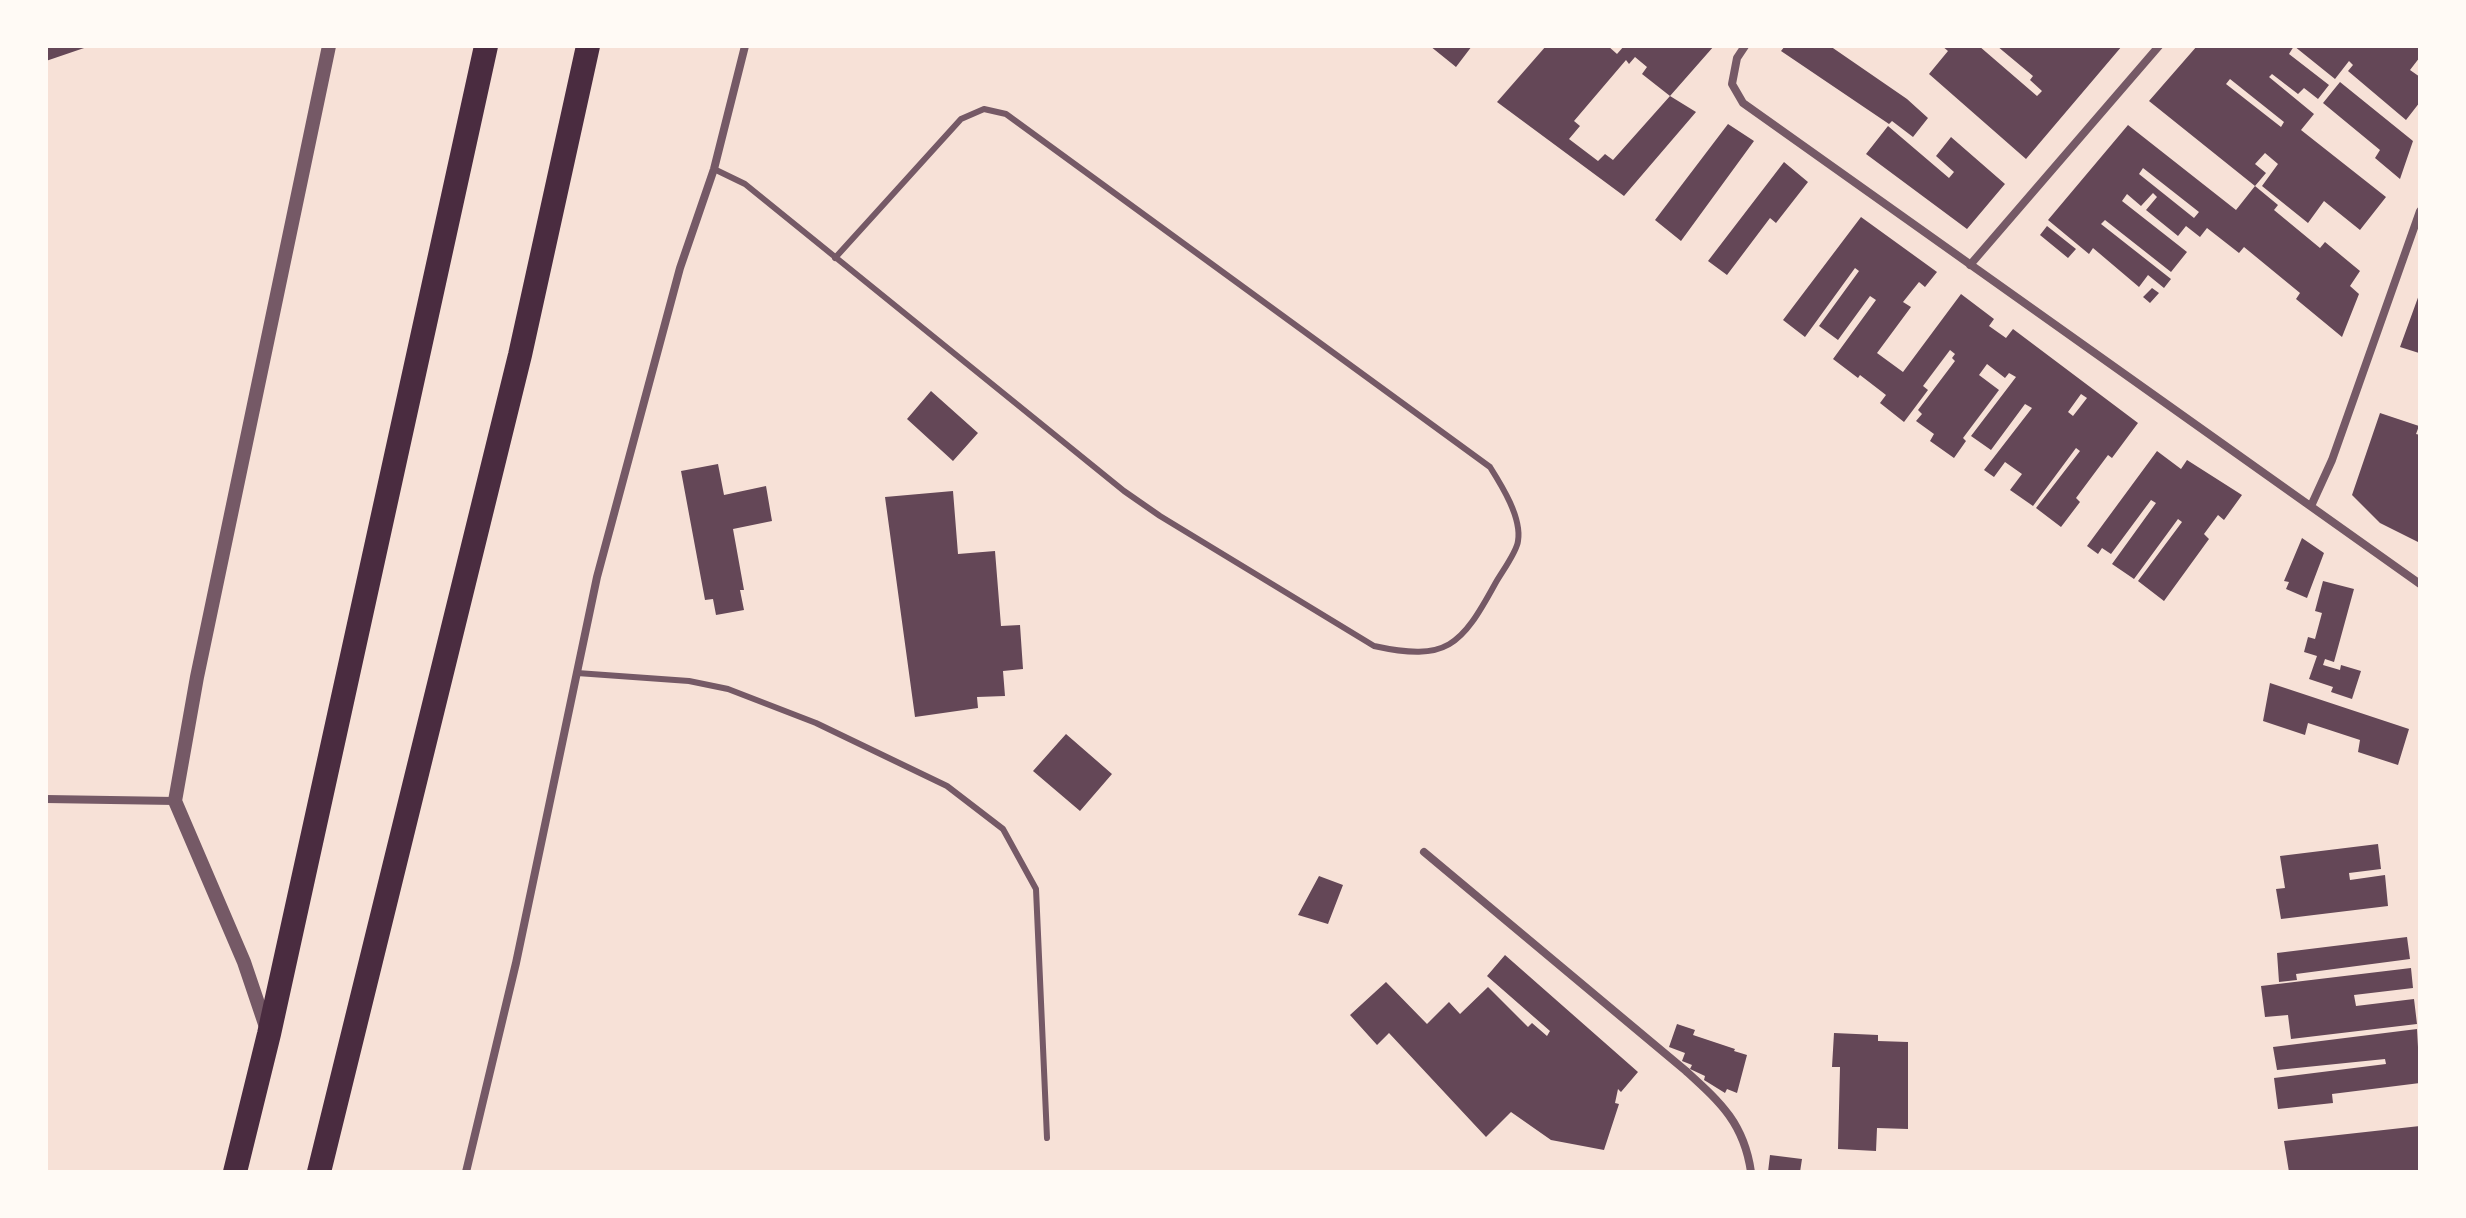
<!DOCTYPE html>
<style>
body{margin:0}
#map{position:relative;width:2466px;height:1218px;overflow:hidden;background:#f7e1d7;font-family:Lato,sans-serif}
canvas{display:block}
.frame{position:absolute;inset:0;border:48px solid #fffaf5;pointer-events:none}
</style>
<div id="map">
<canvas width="2466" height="1218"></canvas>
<div class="frame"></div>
</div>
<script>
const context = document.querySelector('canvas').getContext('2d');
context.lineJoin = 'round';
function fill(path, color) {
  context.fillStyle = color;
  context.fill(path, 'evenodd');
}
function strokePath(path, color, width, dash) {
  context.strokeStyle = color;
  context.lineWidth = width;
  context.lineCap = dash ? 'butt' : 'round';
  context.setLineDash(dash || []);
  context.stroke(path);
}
const building = new Path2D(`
 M46,46H87V47L46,61Z
 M1430,46H1472L1456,67Z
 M1546,46H1608L1617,54L1624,46H1714L1670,96L1696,112L1624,196L1497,102ZM1635,57L1647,67L1642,74L1670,96L1613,160L1605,154L1598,161L1569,139L1580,126L1574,121L1626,60L1629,64Z
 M1785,46H1830L1907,99L1928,118L1913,137L1892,121L1889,124L1781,51Z
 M1942,46H1979L2037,96L2042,91L2030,80L2033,76L1997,46H2122L2026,159L1929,74L1948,51Z
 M2197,46H2420V57L2410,70L2420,77V102L2406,120L2348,71L2353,65L2349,61L2335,79L2294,46L2289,54L2329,85L2318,99L2304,88L2298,94L2272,74L2269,77L2314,114L2301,130L2386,197L2360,230L2324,201L2308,223L2262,186L2278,164L2265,153L2255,164L2266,173L2255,186L2149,101ZM2230,79L2284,122L2281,127L2226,84Z
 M2340,82L2413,141L2400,179L2375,158L2380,150L2323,103Z
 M1728,124L1754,141L1681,241L1655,220Z
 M2128,125L2236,210L2255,186L2278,205L2274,210L2320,248L2325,242L2360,271L2350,286L2359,294L2342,337L2296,299L2300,293L2244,247L2239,253L2207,228L2200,237L2186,226L2178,236L2146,210L2157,197L2153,193L2141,206L2127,194L2122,201L2187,252L2171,272L2105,220L2101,224L2171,279L2164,288L2148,275L2139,287L2093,248L2089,254L2048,220ZM2143,168L2199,212L2194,218L2139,174Z
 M1888,126L1949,178L1954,172L1936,156L1951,137L2005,184L1967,229L1866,154Z
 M1784,162L1808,182L1776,223L1770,218L1727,275L1708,261Z
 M1861,217L1937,272L1925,287L1919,282L1903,302L1911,307L1877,353L1903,372L1961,294L1994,319L1989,326L2006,338L2013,329L2138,423L2112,458L2108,455L2076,498L2080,502L2061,527L2036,508L2080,451L2076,448L2033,506L2010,490L2022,474L2005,462L1994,477L1984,470L2032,408L2025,404L1991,450L1971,436L2016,377L2009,373L2005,378L1987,364L1979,375L1999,390L1963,438L1966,441L1954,458L1930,441L1934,434L1916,421L1922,414L1918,410L1955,361L1952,358L1955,354L1950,350L1923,386L1928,390L1904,422L1880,403L1886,395L1860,375L1858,378L1833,359L1876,300L1870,296L1838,340L1819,326L1859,271L1855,268L1805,337L1783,320ZM2081,394L2087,398L2073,416L2068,412Z
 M2047,226L2076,249L2068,258L2040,235Z
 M2152,288L2159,293L2150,303L2143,297Z
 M2420,292V349L2419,353L2400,347Z
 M931,391L978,433L953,461L907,419Z
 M2380,413L2419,426L2416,434L2420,435V543L2380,523L2352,495Z
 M2157,451L2181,469L2187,460L2242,495L2224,520L2218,515L2204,534L2209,539L2164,601L2138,581L2182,522L2178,519L2134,579L2112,564L2156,503L2151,500L2111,554L2102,548L2098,554L2087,546Z
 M718,464L724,495L766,486L772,521L733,529L744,590H740L744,610L716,615L713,599L705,600L681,471Z
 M953,491L958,554L995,551L1001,626L1020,625L1023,669L1003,671L1005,696L977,697L978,708L915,717L885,497Z
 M2302,538L2324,553L2307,598L2286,589L2289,582L2284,581Z
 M2323,581L2354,589L2334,662L2325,659L2323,665L2340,670L2341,665L2361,671L2352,699L2331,692L2333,687L2309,679L2317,656L2304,652L2308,637L2315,639L2322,613L2315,611Z
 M2270,683L2409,729L2398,765L2358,752L2360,740L2308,723L2305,735L2263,721Z
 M1066,734L1112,774L1080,811L1033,771Z
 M2378,844L2381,869L2349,873L2350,880L2385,875L2388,906L2281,919L2276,889L2285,888L2280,856Z
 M1319,876L1343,885L1328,924L1298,915Z
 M2407,937L2410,959L2296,974L2297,980L2279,982L2277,953Z
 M1505,955L1638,1072L1621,1092L1618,1089L1615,1103L1619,1104L1604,1150L1551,1140L1511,1112L1486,1137L1389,1033L1377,1045L1350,1015L1386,982L1427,1024L1449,1002L1460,1014L1488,987L1528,1027L1532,1023L1547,1036L1550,1031L1487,976Z
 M2411,968L2413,988L2354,995L2356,1006L2414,999L2417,1024L2291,1039L2288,1015L2265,1017L2261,986Z
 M1677,1024L1695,1030L1693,1035L1735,1049L1734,1051L1747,1055L1737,1093L1727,1089L1725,1093L1704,1080L1705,1076L1690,1069L1692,1065L1682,1061L1685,1053L1669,1047Z
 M2417,1029L2420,1083L2332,1094L2333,1103L2278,1109L2274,1078L2386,1064L2385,1059L2277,1070L2273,1047Z
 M1834,1033L1878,1035V1041L1908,1042V1129L1877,1128L1876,1151L1838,1149L1840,1067H1832Z
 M2420,1126V1172H2303V1170L2289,1172L2284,1141Z
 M1770,1155L1802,1159L1800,1172H1768Z`);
const service = new Path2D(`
 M714,169L745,184L1124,491L1160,516L1374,646C1447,662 1461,646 1495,584C1501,573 1517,552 1518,541C1522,518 1502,486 1490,467L1006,114L984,109L961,119L835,258
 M577,673L689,681L728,689L816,723L947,786L1003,829L1036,889L1047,1138`);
const minor = new Path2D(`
 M1745,46L1737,58L1732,84L1743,103L2420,584
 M1970,265L2159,46
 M2311,506L2332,460L2420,211
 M46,799L175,801
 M1424,852L1686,1071C1720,1102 1744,1123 1751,1172
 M466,1172L516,963L597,577L680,268L714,169L745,46`);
const tertiary = new Path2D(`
 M267,1030L244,962L175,801L197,677L329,46`);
const motorway = new Path2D(`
 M235,1172L269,1034L486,46
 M319,1172L520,355L588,46`);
fill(building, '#644757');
strokePath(service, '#755966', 6);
strokePath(minor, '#755966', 8);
strokePath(tertiary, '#755966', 14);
strokePath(motorway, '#4a2c40', 24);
</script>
